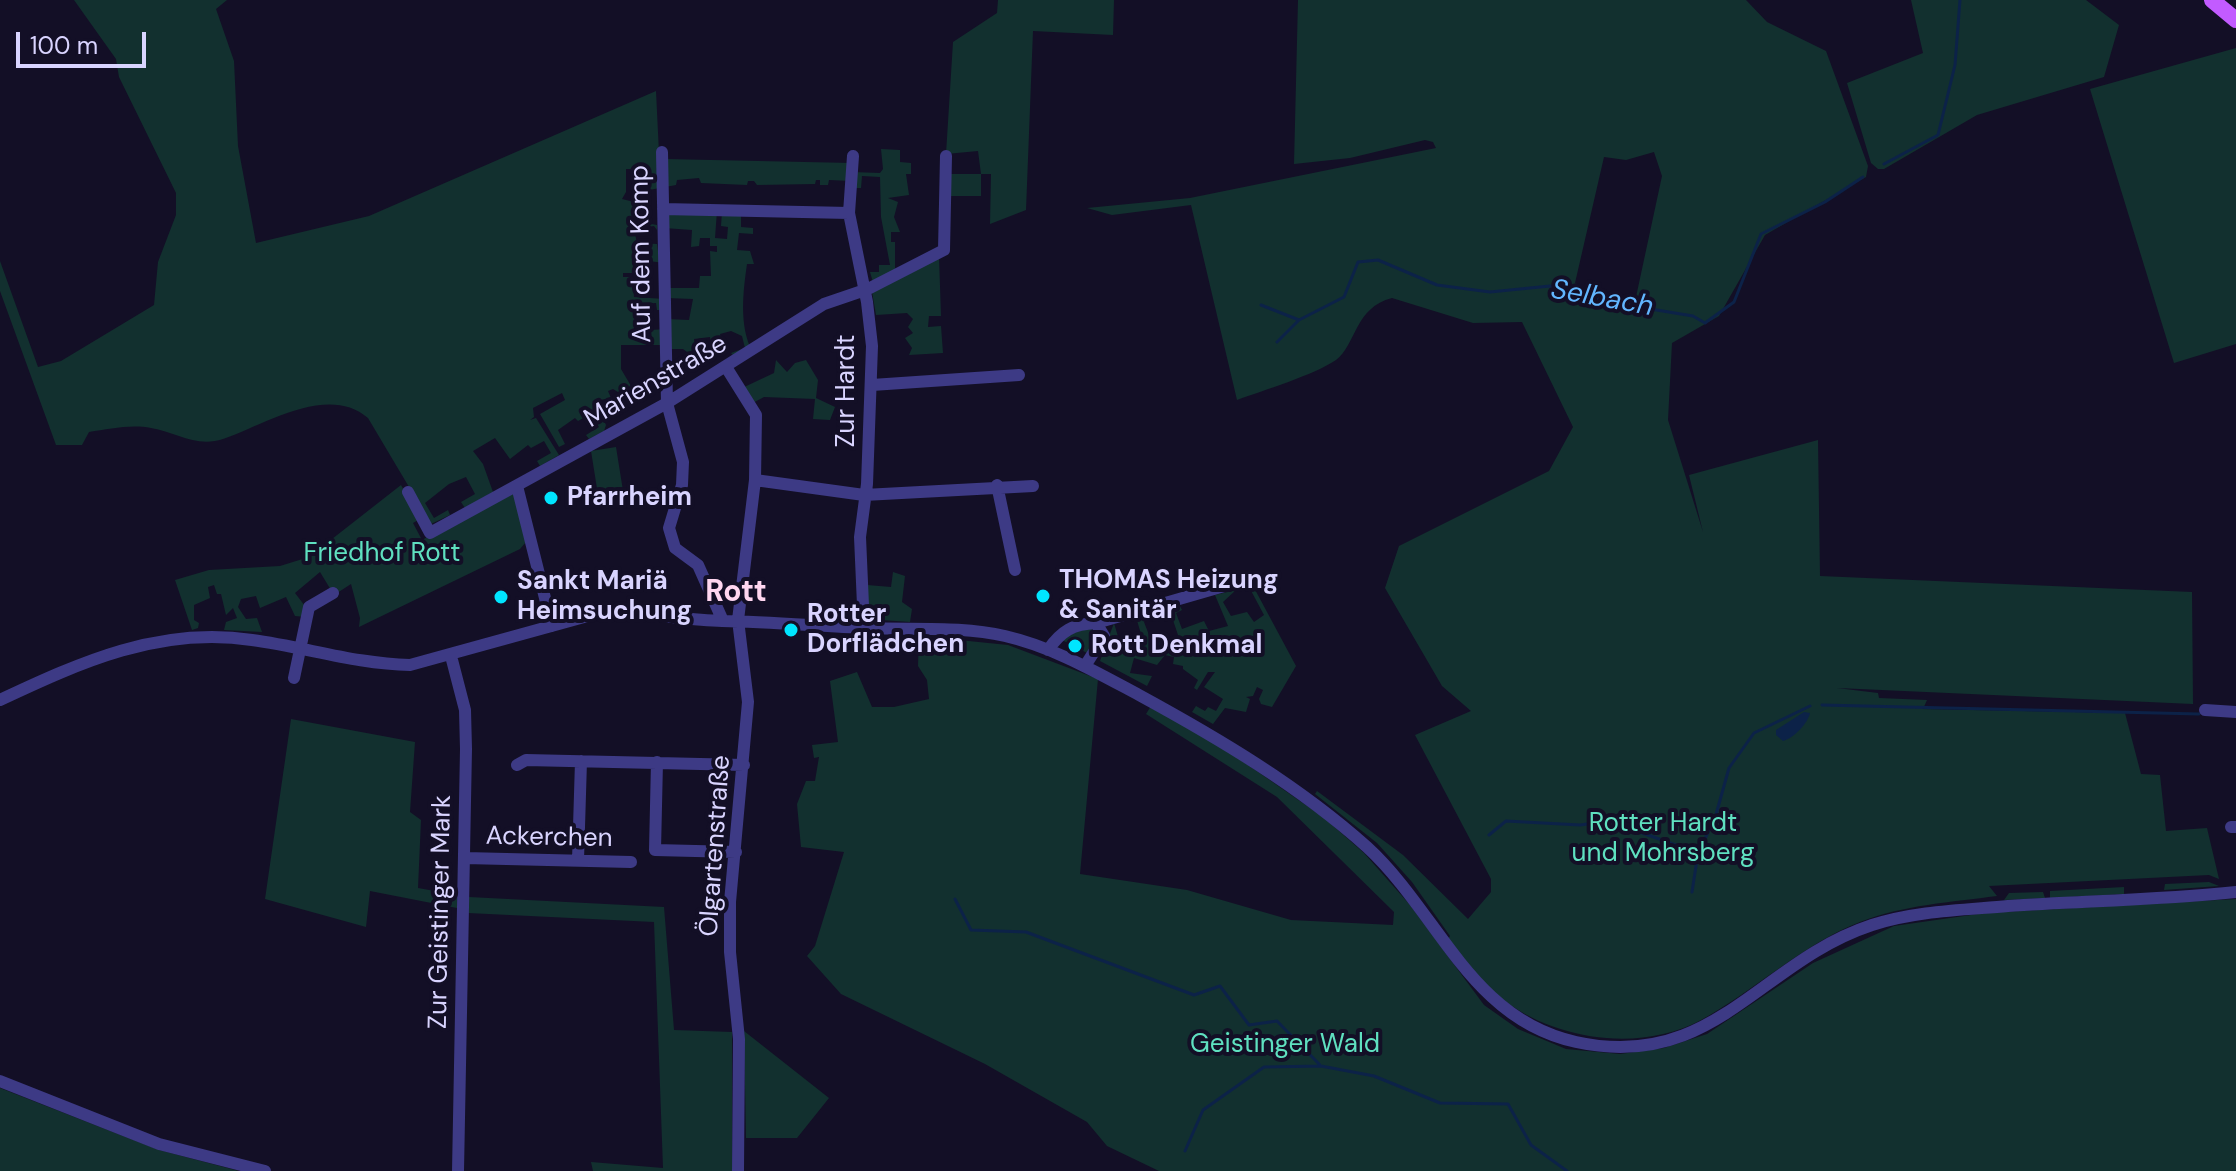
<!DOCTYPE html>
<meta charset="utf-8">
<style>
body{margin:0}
#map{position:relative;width:2236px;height:1171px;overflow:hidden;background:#130f26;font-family:"DM Sans",sans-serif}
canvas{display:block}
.scale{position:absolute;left:16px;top:32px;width:130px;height:36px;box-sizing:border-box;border:4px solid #d9d4ff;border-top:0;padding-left:10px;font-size:24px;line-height:28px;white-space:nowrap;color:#d9d4ff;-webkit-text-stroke:6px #130f26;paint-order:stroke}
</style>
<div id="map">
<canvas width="2236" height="1171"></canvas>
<div class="scale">100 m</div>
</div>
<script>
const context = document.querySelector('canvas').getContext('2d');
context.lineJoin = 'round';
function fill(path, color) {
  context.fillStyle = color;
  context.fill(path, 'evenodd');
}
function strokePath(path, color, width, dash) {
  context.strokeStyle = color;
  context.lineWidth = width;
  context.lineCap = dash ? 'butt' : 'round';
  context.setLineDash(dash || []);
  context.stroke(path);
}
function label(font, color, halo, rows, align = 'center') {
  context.font = font + ' "DM Sans",sans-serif';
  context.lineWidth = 8;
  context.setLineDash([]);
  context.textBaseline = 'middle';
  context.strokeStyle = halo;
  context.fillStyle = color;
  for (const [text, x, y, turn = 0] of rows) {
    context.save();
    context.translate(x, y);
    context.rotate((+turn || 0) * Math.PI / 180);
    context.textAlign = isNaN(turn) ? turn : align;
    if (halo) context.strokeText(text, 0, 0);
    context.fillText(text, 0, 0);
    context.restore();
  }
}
const green = new Path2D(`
 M74,0H227L216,9L234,61L238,146L256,243L369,216L656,91L659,153L665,159L852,163V172L880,173L883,169L881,149L900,150V162L911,163V174H906L909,195L888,198L898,202L894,217L900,232H891V242H895V275L874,286L870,272H879V265H890L881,217L880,177L862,176L861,188H851V181L829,180L828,185H820V180H816L815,184L757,185L754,181H748L747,185L701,183L699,178L677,180L676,185L649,190L644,186V169H626V192L622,199L638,203L640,222L657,225V230L654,226L634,229L637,243L657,244L658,251L664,252V263L634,259V273H623V277H646V282L633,285L634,297L665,299V310H657L656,303L640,304L641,320H634L639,323V340H652L651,330L666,329V319L689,320L693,299L666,298V288H699L700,276H711L710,251L717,252V246H710V238H700L699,246L691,247L692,230L664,228L665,211H717L715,238L727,239L728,227L721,226L722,211H741V227L753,228V234L739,233L737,250L750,251L754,264H747C743,292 739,325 752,351L737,360L731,353L745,348L742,336L731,331L720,334L724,350L712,352L710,337L694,339L695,346L706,345V351L699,355L698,360L683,349H667L666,345H621V369L631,386L618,392L613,389L608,391L611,398L594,401L606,425L604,431L589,439L586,435L599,427L591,414L578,421L575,418L558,430L565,444L559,447L540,414L565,400L562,393L533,408L534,417L530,420L536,418L559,455L540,466L537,461L551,453L544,441L531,448L528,445L510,459L495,438L473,451L483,464L493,492L465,508L461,502L475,494L466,477L449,484L425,503L434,518L448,510L450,515L431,524L368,418C328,383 264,425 223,439C196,448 176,432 151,428C131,424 109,429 89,432L82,445H56L0,291V261L38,367L61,361L154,305L158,262L176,215V193L119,77L116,59Z
 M998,0H1114L1113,35L1033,31L1026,210L990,224L991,174H981V196H946V174H981L978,151L946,154L953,42L997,13Z
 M1298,0H1746L1767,22L1826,51L1868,166L1866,177L1765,235L1719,316L1672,343L1668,420L1703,532L1689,475L1818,440L1820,576L2192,592L2193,704L1837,688L1878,693L1879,698L1927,700L1923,709L2125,713L2141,774L2160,775L2166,831L2207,828L2219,879L2209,875L1989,886L1997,896C1952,902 1903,905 1860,922C1801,945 1756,990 1701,1020C1642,1052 1558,1041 1505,1001C1482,984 1465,962 1447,940L1450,936L1412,882L1377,843L1315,794L1317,791L1403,855L1468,919L1491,892V879L1415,735L1471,711L1442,686L1385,588L1399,546L1549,471L1573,427L1522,322L1473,323L1392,298C1355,307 1356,345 1336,360C1314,375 1264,390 1237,400L1191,205L1112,215L1087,208L1190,198L1436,148L1433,142L1425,140L1350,158L1294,164ZM1654,152L1662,176L1636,297L1602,293L1575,283L1604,157L1626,160Z
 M1911,0H2086L2119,25L2104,77L1977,115L1884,169H1878L1871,163L1847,83L1923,53Z
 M2236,48V344L2174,363L2090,89Z
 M939,256L941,316H929L928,327L941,326L943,353L909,355L912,348L905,338L913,333L908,327L913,319L907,313L876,315L872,292Z
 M776,360L787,372L795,363L806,360L818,380L816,398L835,407L830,420L813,419L815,399L764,397L749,405L740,389L774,373Z
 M616,447L624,497L599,501L591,451Z
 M401,485L420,519L413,523L422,540L511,492L517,495L526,542L520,549L359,627L360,618L351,584L334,595L320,572L295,593L308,610L306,617L295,616L286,597L260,608L256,596L241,599L238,607L246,619L257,618L262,632L224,630L226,622L237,618L233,608L226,615L221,594H217L214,585L208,587L210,598L194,605V620L199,623L198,628L192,630L175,580L209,570L280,566L309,557Z
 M893,572L905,576L902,602L912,609L910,622L867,619V585L891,587Z
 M1252,584L1296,666L1272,707L1261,704L1259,699L1263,690L1257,687L1253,696L1246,697L1250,699L1246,712L1225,708L1213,724L1192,712L1196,706L1205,711L1208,707L1216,711L1223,699L1204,687L1215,672H1208L1197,690L1194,688L1198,680L1183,669V666L1173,664L1174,657L1165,655L1157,665L1134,658L1130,673L1152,676L1147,686L1100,661L1114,623L1119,640L1141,634L1136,617L1158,611L1160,615L1148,617L1144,622L1149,635L1156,633L1159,641L1178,635L1169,608L1179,604L1182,610L1176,613L1182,629L1204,621L1209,631L1228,626L1215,595L1236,590L1223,602L1231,616L1247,612L1254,622L1264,615L1248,585Z
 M1090,628L1099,636L1089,654L1062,640L1066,635Z
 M919,636L1008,645L1098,679L1080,874L1187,890L1291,920L1393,925L1394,912L1277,797L1146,714L1151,706L1209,738L1323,817L1364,853L1410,905L1484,1005L1518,1029L1566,1049L1620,1054L1664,1048L1707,1034L1813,963L1894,926L1985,913L2236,899V1171H1159L1107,1146L1087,1122L985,1064L841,994L807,956L815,946L844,852L801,847L797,804L806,781H815L819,757L814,758L812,745L838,742L830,681L857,672L872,707H894L929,699L927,680L918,666Z
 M291,719L415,742L410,812L421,820L418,888L457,895V908L370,891L366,927L265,899Z
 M2209,882L2219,886L2164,890L2165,884Z
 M2124,887V894L2050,898V891Z
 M2043,892L2045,898L2004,900L2009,893Z
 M469,897L664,907L674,1030L732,1032V1171H593L591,1162L663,1168L654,922L468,913Z
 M744,1031L829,1098L797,1138H746Z
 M0,1088L159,1150L239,1171H0Z`);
const water = new Path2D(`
 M1804,712L1810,713C1808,723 1794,738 1783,741L1776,735V730Z`);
const stream = new Path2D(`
 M1884,164L1938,135L1955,65L1960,0
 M1261,305L1299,320L1344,297L1358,262L1378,260L1437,285L1490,292L1550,286L1608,302L1693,316L1705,323L1734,302L1761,234L1825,202L1863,177
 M1277,342L1299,320
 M1822,705L2199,714
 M1489,835L1506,821L1580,825L1609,821L1698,853
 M1692,892L1698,853L1715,818L1729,768L1754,733L1810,706
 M955,899L971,930L1026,932L1194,995L1220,986L1249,1025L1277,1021L1320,1065
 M1185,1151L1203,1110L1264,1067L1321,1066L1374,1076L1440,1103L1508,1104L1531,1145L1567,1171`);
const minor = new Path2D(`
 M662,152L667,403L683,462L682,485L669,528L675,548L698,565L723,621
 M853,156L849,213L867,302L872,346L867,484L860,537L864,628
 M663,209L849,213
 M726,367L756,415L755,480L738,620L748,702L730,902V952L739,1039L738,1171
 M872,385L1019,375
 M755,480L864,495L1033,486
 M997,485L1015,570
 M517,486L552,626
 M408,492L430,533L667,403L824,304L868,289L944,250L946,156
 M1096,623L1252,578
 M1048,650C1061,631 1073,624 1096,623L1104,636L1085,666
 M451,656L465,710L466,749L458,1171
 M294,678L309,607L333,593
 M0,700C81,662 160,626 252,640C305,647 356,664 410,665L595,614C638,610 679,620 722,621C771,622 819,626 868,628C913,630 962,626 1005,636C1053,647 1096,672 1139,695C1218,738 1299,786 1367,847C1439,913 1470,1019 1576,1042C1713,1072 1759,962 1872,925C1915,911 1963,910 2008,906C2084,901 2161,900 2236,892
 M2205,710L2236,712
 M657,762L655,850L736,852
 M517,765L526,760L744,765
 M2231,827H2236
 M465,858L631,862
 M578,860L581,761
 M0,1081L159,1144L265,1171`);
const major = new Path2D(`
 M2212,0L2236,20`);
const markers = [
 [551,498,8,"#00e5ff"],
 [1043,596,8,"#00e5ff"],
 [501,597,8,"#00e5ff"],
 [791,630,8,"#00e5ff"],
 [1075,646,8,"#00e5ff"]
];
const streetNames = [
 ["Auf dem Komp",642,254,-91],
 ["Marienstraße",656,382,-30],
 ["Zur Hardt",847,391,-90],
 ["Ackerchen",549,838,1],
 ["Ölgartenstraße",716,846,-86],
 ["Zur Geistinger Mark",441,912,-89]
];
const poiNames = [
 ["Pfarrheim",567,498],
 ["THOMAS Heizung",1059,581],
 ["& Sanitär",1059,611],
 ["Sankt Mariä",517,582],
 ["Heimsuchung",517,612],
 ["Rotter",807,615],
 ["Dorflädchen",807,645],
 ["Rott Denkmal",1091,646]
];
const parkNames = [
 ["Friedhof Rott",382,554],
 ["Rotter Hardt",1663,824],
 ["und Mohrsberg",1663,854],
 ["Geistinger Wald",1285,1045]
];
const waterNames = [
 ["Selbach",1602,299,10]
];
const quarterNames = [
 ["Rott",736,593]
];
fill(green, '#12302f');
fill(water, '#0c2248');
strokePath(stream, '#0c2248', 3);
strokePath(minor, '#3d3a85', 12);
strokePath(major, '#c25bff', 16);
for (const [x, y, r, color] of markers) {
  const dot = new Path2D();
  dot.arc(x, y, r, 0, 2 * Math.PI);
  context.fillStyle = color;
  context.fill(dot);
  strokePath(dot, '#130f26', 3);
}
label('26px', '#d9d4ff', '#130f26', streetNames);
label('bold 26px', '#d9d4ff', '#130f26', poiNames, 'left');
label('26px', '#5fe0c0', '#130f26', parkNames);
label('italic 28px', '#62b6ff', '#130f26', waterNames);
label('bold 30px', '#ffd6f0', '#130f26', quarterNames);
</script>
